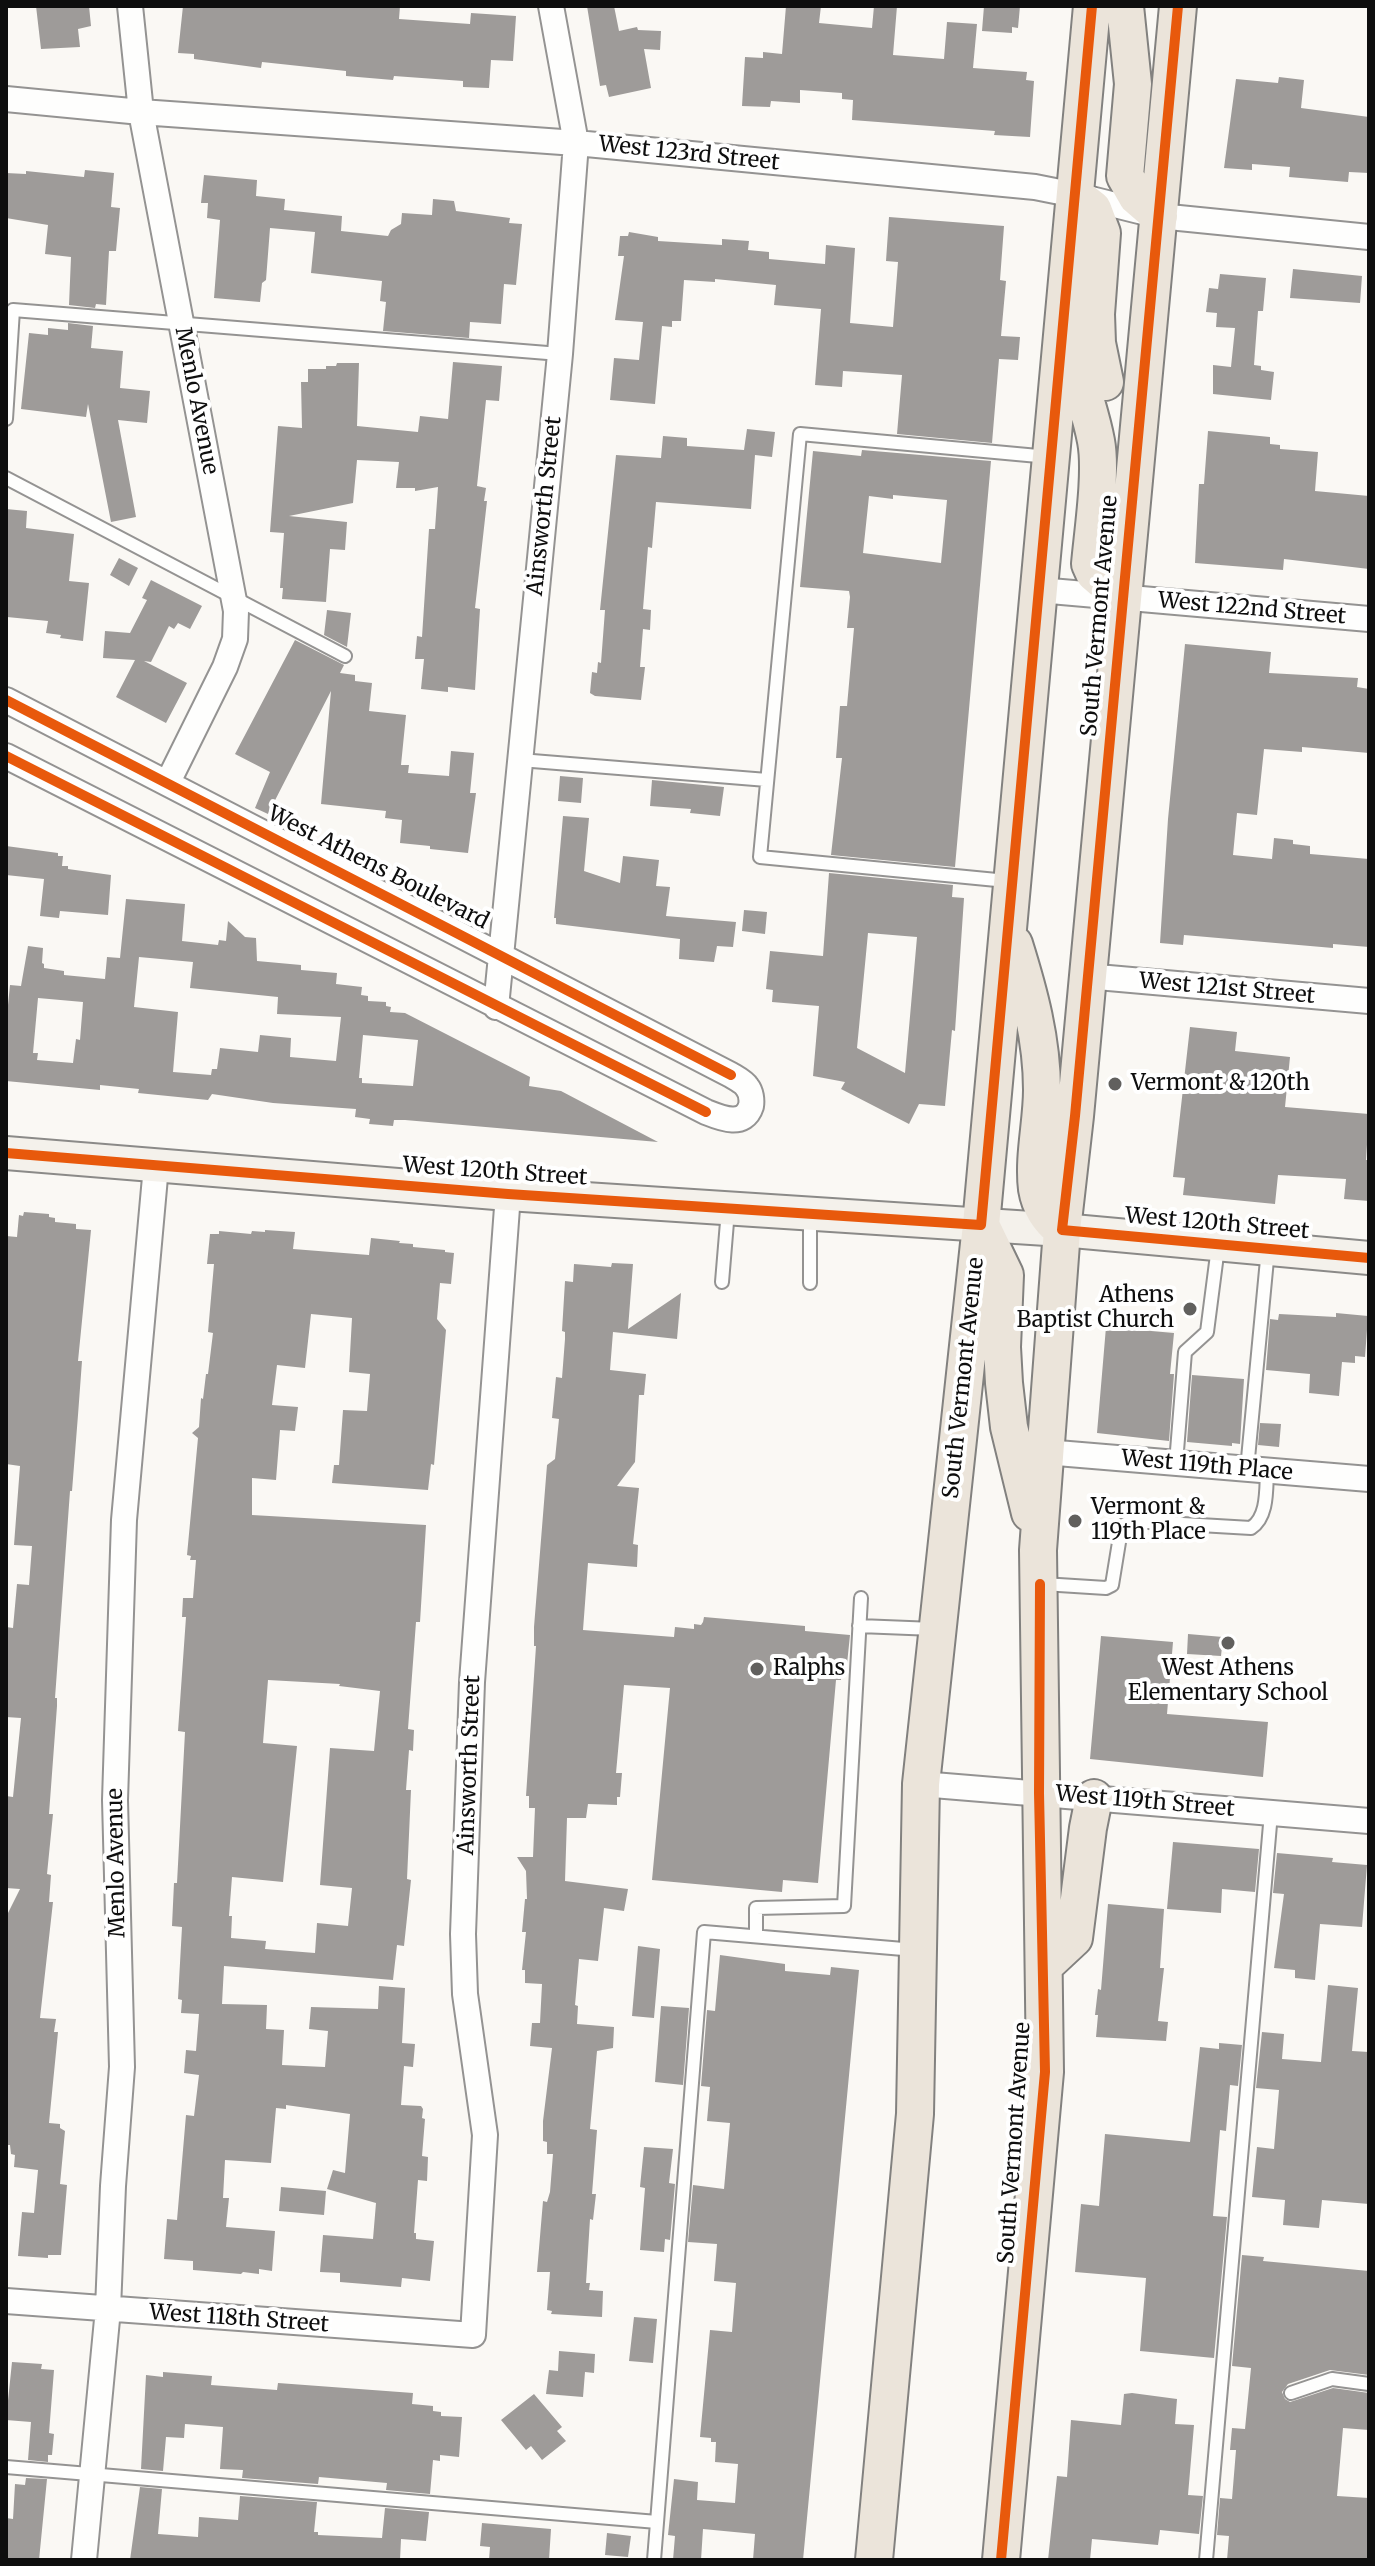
<!DOCTYPE html>
<style>
body{margin:0}
#map{position:relative;width:1375px;height:2566px;overflow:hidden;background:#faf8f4;font-family:Merriweather,serif}
canvas{display:block}
.frame{position:absolute;inset:0;border:8px solid #0e0e0e;pointer-events:none}
</style>
<div id="map">
<canvas width="1375" height="2566"></canvas>
<div class="frame"></div>
</div>
<script>
const context = document.querySelector('canvas').getContext('2d');
context.lineJoin = 'round';
function fill(path, color) {
  context.fillStyle = color;
  context.fill(path, 'evenodd');
}
function strokePath(path, color, width, dash) {
  context.strokeStyle = color;
  context.lineWidth = width;
  context.lineCap = dash ? 'butt' : 'round';
  context.setLineDash(dash || []);
  context.stroke(path);
}
function label(font, color, halo, rows, align = 'center') {
  context.font = font + ' Merriweather,serif';
  context.lineWidth = 8;
  context.setLineDash([]);
  context.textBaseline = 'middle';
  context.strokeStyle = halo;
  context.fillStyle = color;
  for (const [text, x, y, turn = 0] of rows) {
    context.save();
    context.translate(x, y);
    context.rotate((+turn || 0) * Math.PI / 180);
    context.textAlign = isNaN(turn) ? turn : align;
    if (halo) context.strokeText(text, 0, 0);
    context.fillText(text, 0, 0);
    context.restore();
  }
}
const building = new Path2D(`
 M36,6H89L91,26L78,29L80,47L41,49Z
 M183,6L296,8V6H400L399,19L470,24L471,13L516,16L513,61L491,60L489,88L463,87V81L394,76L393,80L346,76V71L262,62L261,68L194,59V54L178,53Z
 M587,6H614L619,31L637,27L638,30L661,31L660,50L644,49L651,88L609,97L606,85L600,86Z
 M786,6H821L819,23L872,28L874,6H897L893,55L944,59L947,22L977,24L973,68L1027,72L1026,80L1034,81L1030,137L994,135L995,131L852,120L853,100L842,99V93L800,90V103L771,101L770,107L742,106L745,57L763,58V52L782,54Z
 M984,6H1020L1018,28L1012,27V33L982,31Z
 M1279,77L1304,80L1301,108L1369,117V173L1349,172L1348,182L1289,177L1290,167L1252,164V170L1224,168L1236,79L1278,83Z
 M85,170L114,173L111,207L120,208L116,251H109L106,305L96,304L95,308L69,305L71,257L45,254L48,225L6,218V173L26,174V171L84,177Z
 M204,175L257,180L256,196L285,199L284,210L342,216L341,231L388,236L391,230L401,224L402,213L432,215L433,199L454,201L456,211L510,218L509,223L522,224L516,285L504,284L501,324L470,322L469,338L383,331L386,302L380,301L382,281L311,273L315,232L270,228L266,280L262,283L260,302L214,298L220,220L207,218L208,203H201Z
 M889,217L1004,226L1000,280L1006,281L1001,336L1020,337L1018,360L999,359L992,443L897,434L902,375L843,371L842,387L815,385L821,309L774,305L776,285L715,279V282L684,280L681,321H672V327L662,326L655,404L610,400L614,358L639,360L643,322L615,320L624,256H618L620,236H628L629,232L658,237V241L722,245V239L749,241L748,250L769,252V259L825,264L826,245L855,248L850,323L893,327L898,262L886,261Z
 M1293,269L1362,276L1360,303L1290,298Z
 M1220,274L1266,278L1263,311H1258L1254,365L1261,366V370L1274,372L1271,400L1213,394V365L1231,367L1235,328L1216,327L1217,313L1206,312L1209,288L1218,289Z
 M68,323L93,326L91,348L123,351L120,388L150,391L147,423L118,420L136,517L111,522L88,404L86,417L21,409L29,333L48,335V328L68,330Z
 M453,362L502,366L499,401L486,400L477,486L486,488L484,501H487L475,608L480,609L475,690L448,687V692L421,689L424,659H415L417,636L422,637L429,529H435L438,487L415,491V488H396L399,462L357,460L353,503L289,516L347,522L345,550L330,549L326,602L282,599L283,588H280L284,533L270,532L278,426L302,428L301,382H308V369H326V366H336L337,363H359L357,426L418,432L420,416L448,419Z
 M747,429L775,432L772,457L755,455L751,509L656,502L652,548L648,547L643,609L651,610L650,630L643,629L640,667H645L641,700L595,696L590,693L592,672L597,673L598,662L601,663L605,610H600L616,455L661,458L663,436L687,438V446L744,450Z
 M1208,431L1270,437V444L1280,445V449L1318,452L1315,491L1369,496V569L1284,559L1283,570L1195,563L1199,484H1204Z
 M862,450L991,461L955,867L831,855L842,758H836L840,706H847L854,628H847L850,597L849,591L800,587L813,451L861,456ZM893,495L947,500L941,563L863,553L869,496L893,499Z
 M6,509L27,511L26,528L74,534L69,581L89,583L83,641L60,638L61,635L46,633L48,621L7,617Z
 M119,558L138,568L129,586L110,575Z
 M151,580L202,606L190,629L178,623L174,629L169,626L151,662L144,661L187,683L166,723L116,697L135,660L103,658L105,631L130,633L147,600L142,598Z
 M327,610L351,613L347,647L324,635Z
 M295,640L344,665L340,673L355,675V681L372,683L369,711L406,715L401,765H409L408,773L449,776L451,751L474,753L470,793H476L468,853L430,849V846L400,843L402,820L385,818L386,811L321,804L331,691L268,814L255,808L270,772L235,754Z
 M1185,644L1271,652L1269,673L1358,678L1357,687L1369,689V753L1302,747V752L1264,749L1257,815L1237,813L1233,855L1272,859L1274,838L1293,840V844L1310,846V854L1369,859V947L1333,944V948L1184,935L1183,945L1160,943L1168,819Z
 M560,776L583,778L581,803L558,801Z
 M652,780L724,787L720,816L690,813L691,809L650,806Z
 M563,816L589,818L584,871L620,883L623,856L659,860L656,886L670,887L666,916L736,922L733,947L717,946L714,962L679,959L680,939L556,924V918H554Z
 M6,846L58,853V856H63L62,866H68V869L111,875L108,915L60,911L59,918L40,916L44,879L6,875Z
 M829,873L953,885L952,897L964,898L955,1031L952,1030L945,1106L919,1104L909,1124L841,1089L845,1082L813,1076L819,1006L772,1002L773,990L766,989L770,951L823,956ZM868,933L917,937L905,1073L857,1048Z
 M126,899L185,904L182,941L218,945L219,940L226,941L228,921L245,937L256,938L257,961L301,965V970L337,973L336,984L362,987L361,995L368,996V1001L386,1002V1006L391,1007L390,1012L405,1013L530,1077L529,1086L561,1091L658,1142L405,1120H394L393,1126L369,1124L370,1119L355,1117L356,1109L273,1103L212,1094L208,1100L138,1093L139,1089L100,1085V1090L6,1081V1025L10,985L21,986L28,946L43,948L42,963L44,964V968L64,971V975L105,979L107,957L120,958ZM139,957L193,962L190,988L278,997L277,1014L341,1017L336,1061L290,1057L291,1038L260,1035L258,1052L220,1048L217,1069H212L211,1075L173,1072L178,1012L134,1007ZM38,998L83,1002L80,1040L76,1039L73,1063L37,1060L38,1053H33ZM363,1035L418,1040L413,1086L362,1083V1078H359Z
 M744,910L767,912L765,934L742,931Z
 M1190,1027L1237,1032L1235,1051L1290,1057L1285,1107L1369,1114L1366,1160H1369V1201L1344,1199L1346,1179L1278,1175L1275,1204L1183,1195L1185,1178L1173,1177Z
 M24,1212L49,1214V1217L55,1218V1222L76,1224V1229L91,1230L78,1361H82L78,1415L72,1491H70L55,1698H57V1706L49,1814H53L47,1874L51,1875L49,1902H53L40,2018L56,2019L54,2032H58L49,2123L60,2124V2128L65,2131L60,2184L67,2185L61,2255H48V2258L18,2256L22,2212L34,2213L38,2170L14,2167L15,2155L11,2154L10,2145H6V1934L8,1913L20,1889L6,1888V1796L13,1797L21,1718L6,1717V1627L13,1628L17,1584L29,1585L32,1546L14,1545L20,1466L6,1464V1236L17,1237L19,1215L23,1216Z
 M265,1230L295,1232L293,1249L369,1255L371,1238L400,1241L399,1243L413,1244V1247L445,1250V1252L454,1253L451,1284L440,1283L437,1319L446,1330L434,1465L431,1464L428,1490L332,1483L334,1465H339L343,1410L367,1411L370,1374L349,1372L352,1318L311,1314L305,1368L277,1365L272,1405L298,1407L295,1431L280,1430L276,1480L252,1478V1515L426,1525L420,1622H416L408,1729L414,1730L413,1751L409,1750L406,1790H411L407,1879L411,1880L404,1946L397,1945L393,1980L224,1966L222,2004L267,2005L266,2029L284,2030L282,2065L325,2067L328,2031L309,2029L311,2007L378,2009L379,1986L405,1988L402,2043L415,2044L413,2067L404,2066L401,2105L421,2106L423,2109L422,2118L425,2119L422,2156L428,2157L427,2181L418,2180L414,2233H416V2239L434,2241L430,2281L402,2278L401,2287L340,2282V2273L320,2272L323,2235L373,2239L376,2203L327,2189L333,2170L345,2173L350,2114L286,2105V2109L276,2108L271,2163L225,2160L223,2198H229L226,2227L275,2231L272,2271L259,2269V2274L243,2272L241,2274L193,2270V2261L164,2259L167,2219L177,2220L186,2115L194,2116L199,2075L184,2073L186,2050L196,2051L199,2014L181,2013L182,2000L178,1999L182,1927L172,1926L173,1904L174,1883H177L185,1732L178,1731L186,1617H182L183,1598H193L196,1560H190L191,1556L187,1555L198,1438L192,1433L199,1427L201,1398L203,1399L206,1374H208L213,1333L208,1332L214,1264H207L210,1234H219V1231L251,1234L252,1231L265,1232ZM268,1680L340,1684L339,1686L380,1691L374,1751L330,1748L320,1885L352,1888L348,1926L317,1923L315,1953L265,1949L266,1941L231,1938L232,1916H229L232,1877L283,1882L297,1746L263,1743Z
 M612,1263L633,1264L628,1329L681,1293L677,1339L613,1332L610,1370L646,1374L644,1395H639L635,1462L617,1486L639,1488L633,1544L638,1545L637,1567L588,1563L583,1630L674,1637L675,1627L694,1629V1624L701,1625L703,1622L704,1617L805,1626V1631L850,1635L847,1664L842,1663L841,1680H836L818,1883L783,1880L782,1892L652,1880L670,1688L624,1685L616,1773H622L620,1797H617V1805L588,1804L586,1818H567L565,1881L628,1889L624,1911L604,1908L598,1961L579,1959L575,2005L578,2006L577,2024L614,2027L613,2048L597,2051L590,2129L597,2130L592,2194H596L593,2220L590,2219L586,2283H590L589,2290L603,2291L602,2317L551,2314L552,2311L547,2310L550,2272H537L543,2201L547,2202L550,2192L553,2154H547V2142L543,2141V2121L552,2048L530,2046L532,2023H540L542,1984L525,1983V1970H522L526,1932H522L525,1899H527L526,1871L517,1857H533L535,1808H529V1796H526L536,1646H534V1627L547,1465L555,1459L559,1419L552,1418L556,1377L562,1378L565,1339V1332L562,1331L565,1281L573,1282L574,1264L611,1267Z
 M1336,1313L1368,1316L1365,1357L1355,1356V1363L1342,1362L1339,1396L1309,1393L1310,1374L1266,1370L1270,1319L1278,1320L1279,1314L1336,1317Z
 M1106,1327L1174,1333L1170,1374H1174L1169,1441L1097,1433Z
 M1192,1375L1244,1379L1240,1444L1232,1443V1446L1187,1442Z
 M1260,1423L1281,1424L1279,1447L1258,1445Z
 M1188,1634L1223,1637L1221,1656L1187,1654Z
 M1101,1636L1173,1642L1167,1714L1268,1722L1263,1777L1090,1759Z
 M1173,1842L1259,1849L1255,1892L1222,1889L1221,1913L1167,1909Z
 M1277,1853L1333,1858L1332,1862L1367,1865L1362,1927L1320,1924L1315,1980L1295,1978V1970L1274,1968L1284,1894L1273,1893Z
 M1108,1904L1164,1909L1160,1968H1164L1158,2021L1168,2022L1166,2041L1096,2037L1098,2015H1095L1098,1989L1101,1990Z
 M638,1946L660,1949L654,2018L632,2016Z
 M720,1955L785,1964V1971L830,1975L831,1967L859,1970L803,2560H753L755,2534L703,2529L701,2560H673L675,2536L668,2535L674,2479L698,2482L697,2500L735,2503L738,2464L715,2462L716,2442H711V2438L700,2437L710,2330L732,2332L736,2283L714,2281L717,2244L688,2242L693,2185L724,2189L730,2123L707,2121L710,2087L701,2086L707,2010L715,2011Z
 M1328,1985L1358,1988L1352,2051L1369,2052V2204L1322,2200L1319,2228L1283,2225L1285,2200L1252,2197L1257,2147L1274,2149L1279,2090L1256,2088L1262,2032L1284,2034L1282,2059L1321,2062Z
 M661,2006L689,2008L683,2085L655,2082Z
 M1219,2043L1242,2045L1238,2086L1230,2085L1226,2131L1220,2130L1213,2216L1227,2217L1214,2358L1140,2351L1146,2278L1075,2272L1081,2204L1099,2206L1105,2134L1190,2142L1200,2047L1219,2049Z
 M644,2147L673,2149L669,2183L675,2184L670,2240L665,2239L664,2252L640,2250L645,2188L640,2187Z
 M281,2187L326,2191L324,2215L279,2211Z
 M1242,2255L1264,2257L1263,2261L1369,2271V2375L1330,2370L1288,2384L1282,2392L1285,2399L1290,2402L1333,2388L1369,2393V2430L1343,2428L1337,2496L1369,2498V2560H1227L1229,2536L1217,2535L1220,2498L1232,2499L1236,2450H1230L1232,2428L1245,2429L1251,2368L1232,2366Z
 M634,2317L657,2319L653,2363L629,2361Z
 M559,2351L595,2354L594,2373L585,2372L583,2397L546,2394L549,2370L558,2371Z
 M12,2362L42,2364L41,2369L54,2370L49,2433L54,2434L52,2455H48V2462L28,2460L31,2422L6,2420Z
 M163,2372L212,2376L211,2385L277,2390L278,2383L413,2393L412,2404L433,2406V2411L441,2412V2416L462,2417L459,2457L440,2455V2461L433,2460L430,2494L386,2490L387,2483L319,2477L318,2484L242,2478L243,2470L220,2469L223,2427L185,2424L184,2438L166,2437L163,2471L141,2469L146,2375L163,2377Z
 M1132,2393L1177,2399L1175,2424L1194,2425L1188,2495L1203,2496L1199,2534L1160,2530L1158,2545L1092,2539L1090,2560H1048L1057,2476L1067,2477L1071,2420L1121,2425L1124,2394Z
 M534,2394L562,2427L557,2431L566,2441L542,2460L531,2446L526,2450L501,2420Z
 M26,2478L47,2479L39,2560H6V2518L13,2519L15,2484L25,2485Z
 M140,2487L162,2489L158,2534L198,2537L199,2517L238,2520L240,2496L317,2502L314,2532H318V2535L382,2538L385,2508L429,2512L426,2541L401,2539L400,2560H130Z
 M482,2523L551,2529L549,2560H489L490,2547L480,2546Z
 M607,2533L631,2536L628,2557L605,2555Z`);
const lane = new Path2D(`
 M6,419L13,310L560,354
 M6,478L345,656
 M520,760L767,780
 M1007,881L760,857L800,434L1049,457
 M722,1282L728,1210
 M810,1283V1216
 M1176,1463L1185,1352L1207,1332L1218,1247
 M1247,1469L1268,1249
 M1043,1584L1106,1588L1112,1585L1121,1530L1125,1524L1131,1521L1251,1528C1268,1517 1266,1490 1267,1471
 M859,1626L934,1629
 M756,1936V1908L844,1906L861,1598
 M1291,2393L1332,2379L1369,2384
 M6,2467L657,2522
 M654,2560L704,1932L915,1950
 M1206,2560L1271,1813`);
const street = new Path2D(`
 M130,6L141,112L236,611L235,639L225,667L168,782
 M6,99L141,112L576,143L1035,187L1075,195L1159,216L1369,237
 M1039,590L1369,619
 M6,700L731,1075C736,1078 744,1082 747,1087C751,1092 752,1100 751,1106C744,1128 721,1118 706,1112L6,756
 M1086,976L1369,1001
 M496,1007L560,354L576,143L551,6
 M1045,1452L1369,1479
 M921,1784L1369,1821
 M6,2301L473,2335L485,2135L465,1994L463,1934L472,1682L508,1194
 M84,2560L108,2309L113,2186L122,2067L115,1800L124,1520L156,1166`);
const secondary = new Path2D(`
 M6,1153L508,1194L1062,1230L1369,1258`);
const primary = new Path2D(`
 M1125,6L1133,84L1125,176L1137,197L1159,216
 M1075,195L1093,209L1102,233L1096,314L1097,343L1105,382
 M1074,345C1076,378 1090,408 1096,441C1102,472 1093,531 1090,564L1094,573L1123,598
 M1014,944C1029,992 1042,1039 1042,1090C1042,1122 1033,1157 1037,1189C1040,1207 1048,1219 1062,1230
 M981,1225L1005,1275L1002,1347L1004,1383L1009,1427L1030,1513
 M1044,1966L1074,1938L1088,1828L1094,1798
 M874,2560L915,2114L921,1784L981,1225L1092,6
 M1001,2560L1045,2072L1038,1550L1062,1230L1075,1116L1178,6`);
const cycleway = new Path2D(`
 M1178,6L1075,1116L1062,1230L1369,1258
 M6,700L731,1075
 M6,756L706,1112
 M6,1153L508,1194L981,1225L1092,6
 M1001,2560L1045,2072L1039,1793L1040,1584`);
const markers = [
 [1115,1084,8,"#61605e"],
 [1190,1309,8,"#61605e"],
 [1075,1521,8,"#61605e"],
 [1228,1643,8,"#61605e"],
 [757,1669,8,"#61605e"]
];
const streetNames = [
 ["West 123rd Street",689,154,6],
 ["Menlo Avenue",196,401,79],
 ["Ainsworth Street",545,506,-84],
 ["West 122nd Street",1252,609,5],
 ["South Vermont Avenue",1100,616,-85],
 ["West Athens Boulevard",378,868,27],
 ["West 121st Street",1227,989,5],
 ["West 120th Street",495,1172,4],
 ["West 120th Street",1217,1224,5],
 ["South Vermont Avenue",964,1378,-84],
 ["West 119th Place",1207,1466,5],
 ["Ainsworth Street",470,1765,-88],
 ["West 119th Street",1145,1802,5],
 ["Menlo Avenue",117,1863,-91],
 ["South Vermont Avenue",1015,2143,-86],
 ["West 118th Street",239,2319,4]
];
const poiNames = [
 ["Vermont & 120th",1131,1084],
 ["Athens",1174,1296,"right"],
 ["Baptist Church",1174,1321,"right"],
 ["Vermont &",1091,1508],
 ["119th Place",1091,1533],
 ["Ralphs",773,1669],
 ["West Athens",1228,1669,"center"],
 ["Elementary School",1228,1694,"center"]
];
fill(building, '#9e9b99');
strokePath(lane, '#949392', 16);
strokePath(street, '#949392', 28);
strokePath(secondary, '#8b8a88', 36);
strokePath(primary, '#82817f', 40);
strokePath(lane, '#fefefd', 12);
strokePath(street, '#fefefd', 24);
strokePath(secondary, '#f4f1eb', 32);
strokePath(primary, '#ebe4da', 36);
strokePath(cycleway, '#e8590c', 10);
for (const [x, y, r, color] of markers) {
  const dot = new Path2D();
  dot.arc(x, y, r, 0, 2 * Math.PI);
  context.fillStyle = color;
  context.fill(dot);
  strokePath(dot, '#fff', 3);
}
label('22px', '#0e0e0e', '#fff', streetNames);
label('22px', '#0e0e0e', '#fff', poiNames, 'left');
</script>
